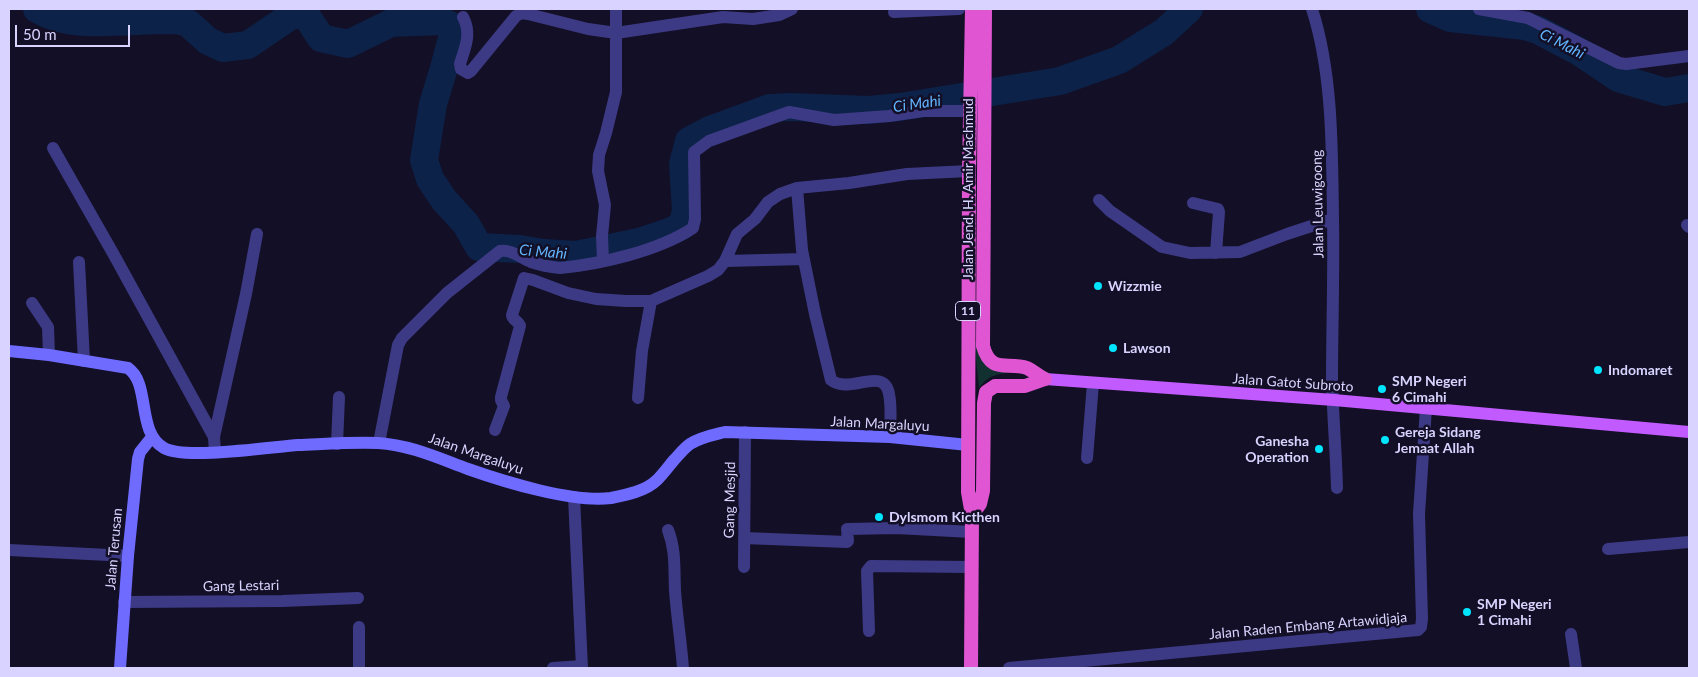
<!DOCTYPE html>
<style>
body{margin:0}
#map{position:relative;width:1698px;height:677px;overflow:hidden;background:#130f26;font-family:Lato,sans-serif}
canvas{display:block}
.frame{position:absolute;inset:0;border:10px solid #d9d4ff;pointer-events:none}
.scale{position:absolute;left:15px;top:25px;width:115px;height:22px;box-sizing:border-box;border:2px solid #d9d4ff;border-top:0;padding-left:6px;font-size:15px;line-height:18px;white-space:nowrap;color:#d9d4ff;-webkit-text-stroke:4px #130f26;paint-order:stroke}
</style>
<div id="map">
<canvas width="1698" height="677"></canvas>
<div class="frame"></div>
<div class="scale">50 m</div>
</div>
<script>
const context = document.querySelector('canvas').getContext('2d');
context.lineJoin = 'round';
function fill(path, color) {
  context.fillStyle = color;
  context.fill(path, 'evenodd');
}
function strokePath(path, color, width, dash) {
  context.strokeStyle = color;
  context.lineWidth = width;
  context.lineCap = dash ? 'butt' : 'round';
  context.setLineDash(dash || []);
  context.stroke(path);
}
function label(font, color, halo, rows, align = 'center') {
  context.font = font + ' Lato,sans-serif';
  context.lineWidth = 5;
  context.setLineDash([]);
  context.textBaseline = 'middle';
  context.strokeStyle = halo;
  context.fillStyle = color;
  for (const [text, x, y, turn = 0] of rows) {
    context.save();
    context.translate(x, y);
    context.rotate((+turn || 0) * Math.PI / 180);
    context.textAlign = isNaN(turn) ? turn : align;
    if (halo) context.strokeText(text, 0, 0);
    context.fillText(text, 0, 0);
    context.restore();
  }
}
const green = new Path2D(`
 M974,340L986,358L1017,372C1000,374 990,373 979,388Z`);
const river = new Path2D(`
 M37,9C67,27 104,22 137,21C150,20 164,20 177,20L188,23L208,41L223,48L248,45L289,17L304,12L321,38L348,44L391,23L441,21L450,25L453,34L444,68L433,104L424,160L430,179L444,200L466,224L479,247L520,249L544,253L576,255L639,242L669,232L682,226L686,211L683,164L689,141L710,130L770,108L791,107L869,110L900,107L1060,81L1119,60L1164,32L1189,9
 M1430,9L1450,18L1525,26L1538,30L1578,51L1618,78L1665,92L1689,88`);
const minor = new Path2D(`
 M1312,9C1333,74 1332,151 1333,219C1334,273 1332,327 1332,382C1333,417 1336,452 1337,488
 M1479,9L1528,18L1619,63L1626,64L1689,56
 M894,12L959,9
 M463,17C472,34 465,47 460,64L461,69L468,73L471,71L516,16L522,13L528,14L588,29L616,33L723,17L753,19L779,15L792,9
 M53,148L114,255L214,437L215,452
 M797,188L802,250L815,314L831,380C849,395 884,365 889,394C892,407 890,424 890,437
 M1099,200L1110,211L1162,247L1190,253L1240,252L1287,234L1333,219
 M1193,203L1218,209L1219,212L1216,253
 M1687,225L1689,227
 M603,261L602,236L605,205L598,171L599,155L606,133L616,92V9
 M725,261L804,259
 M79,262L84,361
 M32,303L48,327L49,355
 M638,398L642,351L651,301
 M495,430L504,406L501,400V397L520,326C519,321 512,320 512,315L524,278L533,280L568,293L596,299L626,301H651L708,276L718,270L725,261L737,234L755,219L768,202L780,194L797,188L849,183L907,174L969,171
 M214,437L246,294L257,234
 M379,443L398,345L402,338L447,293L500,251C512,249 520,258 531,262C540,265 550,267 560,268C601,264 658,251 693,228L695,219L694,152L709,141L789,112L834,120L889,116L923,111H970
 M337,444L339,397
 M1087,458L1093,383
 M574,497L582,668
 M668,530C676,551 674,569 675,591C677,617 681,642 683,668
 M744,538L847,542L848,541L847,529L896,528L972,532
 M1608,549L1689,542
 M9,550L128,556
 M744,567L745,432
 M124,602L282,601L358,598
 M359,627V668
 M869,631L867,571L871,566L972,567
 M1571,634L1576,668
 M553,668L582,666
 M1009,668L1418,630L1421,627L1422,619L1419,514L1426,408`);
const secondary = new Path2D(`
 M9,351L49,355L128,368C151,384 136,432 164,448C184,460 271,447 298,445C324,444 352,442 378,443C410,445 438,458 468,469C505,482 573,503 611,498C626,495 646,491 657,480C663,474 668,467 674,460C679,455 684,448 690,444C701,437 713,435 725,432L890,437L968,445
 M120,668L128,556L138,459L140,452L152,437`);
const primary = new Path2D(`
 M1045,379L1334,400L1689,432`);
const trunk = new Path2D(`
 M985,9L983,346C991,375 1008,361 1027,368C1033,371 1039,376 1045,379
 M972,515L980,504L983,491L984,403L986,392L995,386H1025L1045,379
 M971,668L972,515L968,492L969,171L972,9`);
const markers = [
 [1098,286,5,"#00e5ff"],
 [1113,348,5,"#00e5ff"],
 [1598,370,5,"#00e5ff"],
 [1382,389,5,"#00e5ff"],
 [1385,440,5,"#00e5ff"],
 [1319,449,5,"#00e5ff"],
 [879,517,5,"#00e5ff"],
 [1467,612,5,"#00e5ff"]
];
const shields = [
 [968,311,25]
];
const shieldNames = [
 ["11",968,311]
];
const streetNames = [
 ["Jalan Jend. H. Amir Machmud",968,189,-90],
 ["Jalan Leuwigoong",1318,204,-91],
 ["Jalan Gatot Subroto",1293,383,4],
 ["Jalan Margaluyu",880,424,3],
 ["Jalan Margaluyu",476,454,19],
 ["Gang Mesjid",730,500,-89],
 ["Jalan Terusan",114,549,-85],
 ["Gang Lestari",241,586,-1],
 ["Jalan Raden Embang Artawidjaja",1308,626,-5]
];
const poiNames = [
 ["Wizzmie",1108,286],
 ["Lawson",1123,348],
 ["Indomaret",1608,370],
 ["SMP Negeri",1392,381],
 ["6 Cimahi",1392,397],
 ["Gereja Sidang",1395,432],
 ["Jemaat Allah",1395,448],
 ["Ganesha",1309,441,"right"],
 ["Operation",1309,457,"right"],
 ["Dylsmom Kicthen",889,517],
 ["SMP Negeri",1477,604],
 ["1 Cimahi",1477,620]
];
const waterNames = [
 ["Ci Mahi",1562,44,27],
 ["Ci Mahi",917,104,-8],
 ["Ci Mahi",543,252,5]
];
fill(green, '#12302f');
strokePath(river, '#0c2248', 28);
strokePath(minor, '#3d3a85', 12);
strokePath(secondary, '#6f6bff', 12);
strokePath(primary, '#c25bff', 12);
strokePath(trunk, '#e055d1', 14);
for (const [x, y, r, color] of markers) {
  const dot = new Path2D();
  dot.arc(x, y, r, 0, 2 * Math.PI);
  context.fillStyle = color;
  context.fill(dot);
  strokePath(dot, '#130f26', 2);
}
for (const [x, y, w] of shields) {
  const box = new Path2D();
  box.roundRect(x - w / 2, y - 9.5, w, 19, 4);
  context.fillStyle = '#130f26';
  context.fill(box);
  strokePath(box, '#d9d4ff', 1);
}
label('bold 12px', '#d9d4ff', null, shieldNames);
label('14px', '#d9d4ff', '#130f26', streetNames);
label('bold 14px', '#d9d4ff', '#130f26', poiNames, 'left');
label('italic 15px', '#62b6ff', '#130f26', waterNames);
</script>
